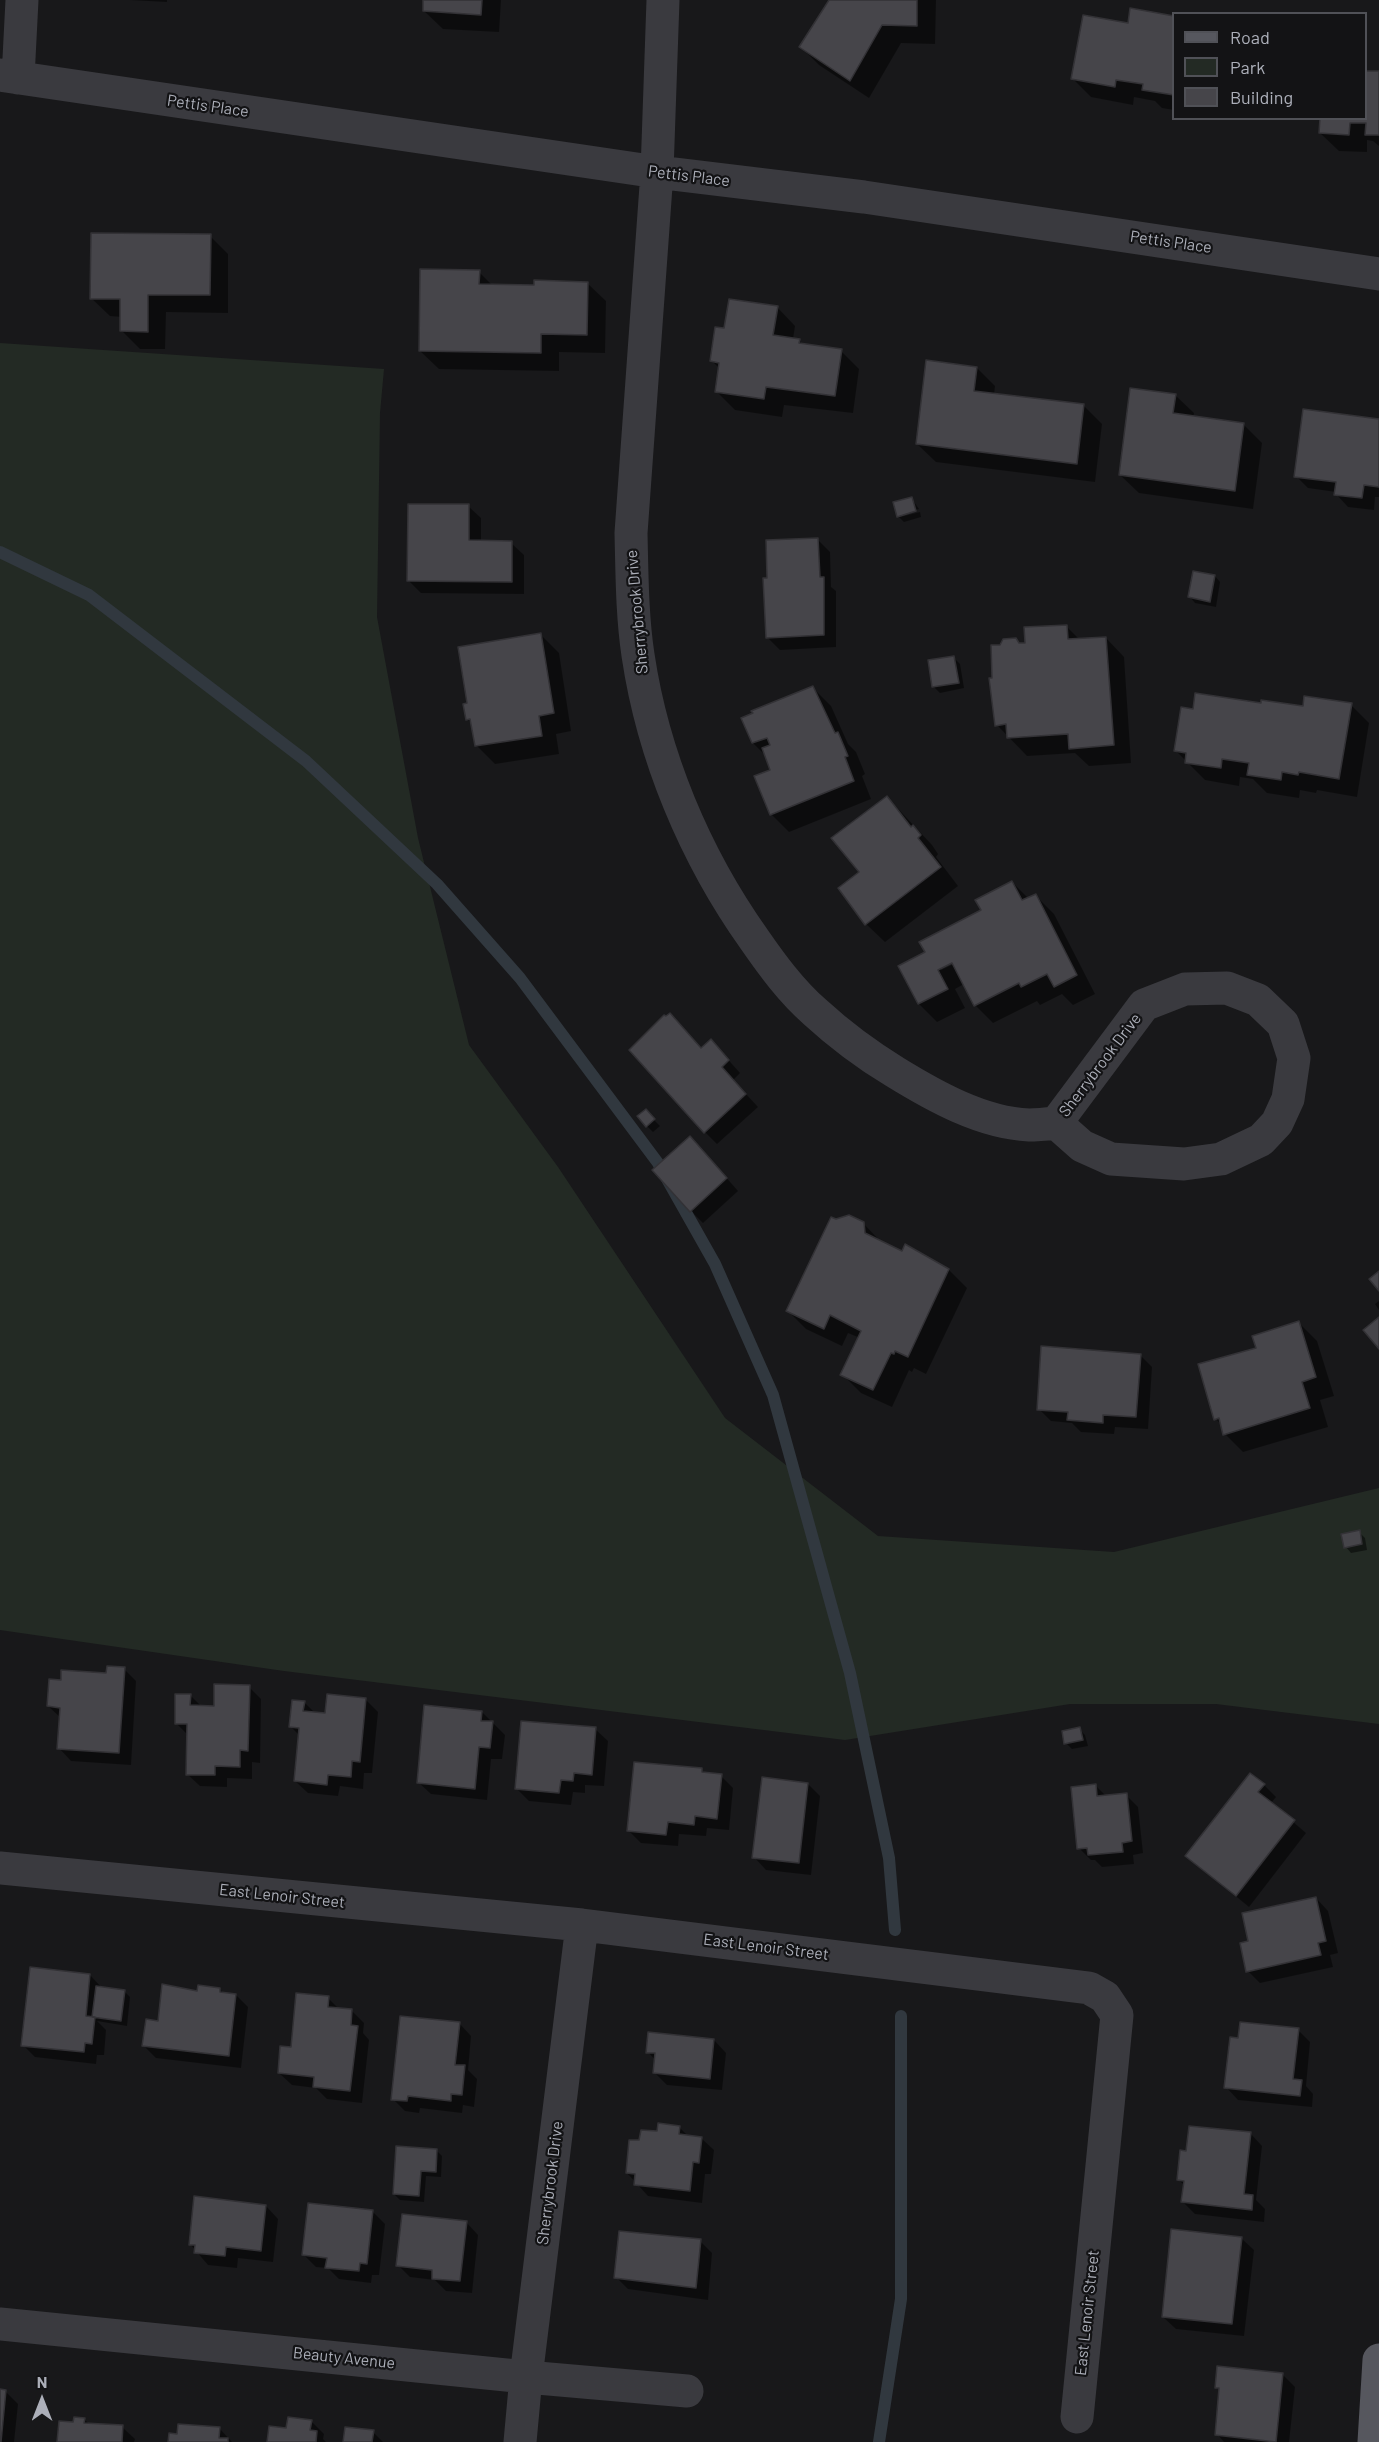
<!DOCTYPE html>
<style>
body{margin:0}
#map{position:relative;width:1379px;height:2442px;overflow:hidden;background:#18181a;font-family:Barlow,sans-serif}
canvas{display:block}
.legend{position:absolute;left:1172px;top:12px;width:195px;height:108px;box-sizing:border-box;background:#131315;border:2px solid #505157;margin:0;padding:8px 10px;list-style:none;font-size:18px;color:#acafb9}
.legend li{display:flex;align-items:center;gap:12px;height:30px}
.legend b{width:30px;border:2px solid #505157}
.north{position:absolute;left:12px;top:2370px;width:60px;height:60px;-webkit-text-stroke:4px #131315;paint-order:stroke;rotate:0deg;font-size:16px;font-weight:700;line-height:24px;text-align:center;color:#acafb9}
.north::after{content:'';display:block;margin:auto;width:21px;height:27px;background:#acafb9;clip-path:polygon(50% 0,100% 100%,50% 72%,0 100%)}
</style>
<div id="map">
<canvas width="1379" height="2442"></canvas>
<ul class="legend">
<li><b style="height:8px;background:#56575e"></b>Road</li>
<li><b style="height:16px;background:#232a24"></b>Park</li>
<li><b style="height:16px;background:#46454a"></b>Building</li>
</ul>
<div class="north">N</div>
</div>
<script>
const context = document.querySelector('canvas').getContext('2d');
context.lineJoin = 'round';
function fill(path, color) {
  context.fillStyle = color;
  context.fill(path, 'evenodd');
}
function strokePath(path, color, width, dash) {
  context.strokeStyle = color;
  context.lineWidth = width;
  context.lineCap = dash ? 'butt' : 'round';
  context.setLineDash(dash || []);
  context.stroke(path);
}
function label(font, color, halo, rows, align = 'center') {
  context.font = font + ' Barlow,sans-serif';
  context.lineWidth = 4.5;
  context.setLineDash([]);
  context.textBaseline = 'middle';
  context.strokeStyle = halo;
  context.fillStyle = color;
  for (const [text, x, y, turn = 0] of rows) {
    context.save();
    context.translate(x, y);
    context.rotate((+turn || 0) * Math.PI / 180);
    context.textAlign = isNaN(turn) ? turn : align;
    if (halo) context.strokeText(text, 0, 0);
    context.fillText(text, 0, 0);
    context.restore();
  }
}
const green = new Path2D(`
 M0,343L384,369L380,413L377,617L418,838L469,1045L558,1167L725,1418L878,1536L1114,1552L1379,1488V1724L1216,1704H1070L845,1740L284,1671L0,1630Z`);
const shadow = new Path2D(`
 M130,0H167V2Z
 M425,0H501L499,32L443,29L424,11Z
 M831,0H936L935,44L901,43L869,98L819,65L801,47Z
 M1174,17V110L1162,108L1155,101L1134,97L1133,105L1091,97L1073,79L1129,25Z
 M1366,72L1379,73V146L1373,141L1367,140V152L1339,151L1320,133L1321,118H1366Z
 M210,236L228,254V313L166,312L165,349H140L121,330L122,317L110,316L91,298Z
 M479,272L493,286H535L587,283L606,301L605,353L559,352V371L439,369L420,351Z
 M777,307L795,326L793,339L799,340L804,346L841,351L859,369L853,413L784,405L782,417L735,410L717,392L720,369L712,361Z
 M977,368L995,386L994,395L1084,406L1102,424L1095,482L936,462L917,444Z
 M1175,395L1194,413L1193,418L1244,425L1262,443L1253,509L1139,493L1120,475Z
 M1379,420V497H1375L1374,510L1348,507L1336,494V492L1308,488L1296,476Z
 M912,499L919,509L900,514V517L920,512L921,517L904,522L898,516Z
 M468,506L481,518V542L511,543L524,555V594L421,593L409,581Z
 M817,539L830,552L831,587L836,591V647L780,650L767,637L769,580Z
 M1215,576L1220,582L1216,607L1195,603L1190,597Z
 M1066,626L1080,640L1106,638L1124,657L1131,763L1089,766L1075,753L1027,756L997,725L993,679L1021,645Z
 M541,635L559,653L571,731L556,734L559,754L495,764L476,745L473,725L467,719Z
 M954,658L960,664L964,688L940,693L934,687Z
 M813,688L831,706L848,744L856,752L865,774L862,776L871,799L789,832L771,814L772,771L766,756L753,743Z
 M1262,705L1304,708L1351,705L1369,723L1357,797L1317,790L1316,793L1300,790L1299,798L1267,793L1253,779L1240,777L1239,786L1205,780L1176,751L1195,710Z
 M887,797L932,845L938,854L936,857L958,886L885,942L866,924L861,872Z
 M1012,882L1029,899L1036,896L1054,914L1095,994L1073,1005L1062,994L1040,1005L1037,1001L993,1023L975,1005L964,984L955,989L965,1008L937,1022L919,1004L900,966L927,952L983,911ZM958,958L960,961L941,970V967Z
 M723,1054L740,1073L733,1080L758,1107L717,1144L705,1132Z
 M645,1111L660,1126L653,1132L647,1126Z
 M702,1150L738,1191L703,1223L691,1211Z
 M863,1223L881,1242L903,1253L949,1270L967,1288L926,1374L914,1368L912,1372L909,1370L892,1407L861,1393L842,1374L860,1338L848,1333L842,1346L806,1329L788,1311Z
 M1379,1301V1310L1375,1304Z
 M1299,1323L1317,1341L1334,1396L1320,1400L1328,1427L1243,1452L1225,1434L1222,1425L1216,1419L1258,1349Z
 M1140,1355L1152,1367L1148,1429L1115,1427L1114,1434L1081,1432L1072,1423L1051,1421L1039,1409Z
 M1359,1532L1365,1538L1367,1550L1351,1553L1346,1547Z
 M124,1669L136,1681L131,1765L71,1761L59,1748L61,1718L48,1706L62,1681L108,1674Z
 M249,1687L261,1699L260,1763L252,1762V1779L227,1778V1787L200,1786L187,1774L188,1735L176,1723L190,1695L202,1707H216Z
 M366,1700L378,1712L372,1773H364L363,1789L340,1786L338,1796L308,1793L295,1781L299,1735L291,1727L304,1702L316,1714L326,1715Z
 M482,1712L505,1735L502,1759H491L487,1800L431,1794L418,1782Z
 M595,1729L608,1741L604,1786L585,1785V1793L573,1792L571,1805L529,1801L517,1789Z
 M1079,1729L1085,1735L1088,1746L1072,1749L1066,1743Z
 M701,1770L706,1774L721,1776L733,1788L729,1830L707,1828L706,1836L679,1834L678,1846L641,1843L628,1830Z
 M808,1784L820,1796L811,1875L766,1870L754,1857Z
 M1264,1785L1276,1797L1271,1803L1306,1833L1249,1907L1187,1856Z
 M1096,1786L1106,1796L1126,1795L1138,1807L1143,1853L1133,1855L1134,1864L1102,1867L1095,1860H1091L1079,1848Z
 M1316,1898L1328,1911L1338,1953L1330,1955L1333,1967L1260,1983L1248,1971L1250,1942Z
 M90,1975L102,1988L124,1991L130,1997L127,2026L97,2021L106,2030L104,2055H97L96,2064L35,2057L23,2045Z
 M220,1989L224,1994L236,1995L248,2007L241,2068L156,2058L144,2046L159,2022L198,1993Z
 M328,1998L340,2010L352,2011L364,2023L363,2033L369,2040L362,2103L327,2099L316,2088L292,2085L279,2073L292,2049Z
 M459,2023L471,2036L468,2070L477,2079L474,2107L463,2105L462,2113L420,2108L419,2113L405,2111L393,2099Z
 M1298,2030L1310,2042L1306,2086L1313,2094L1312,2107L1238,2100L1226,2087L1240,2040Z
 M714,2040L726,2053L722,2090L667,2085L655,2073L656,2061L648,2052Z
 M679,2127L688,2136L701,2138L714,2150L711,2174H705L702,2203L648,2196L627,2173L640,2142L658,2133Z
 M1250,2133L1262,2146L1256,2200L1265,2209L1264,2222L1195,2214L1183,2202L1185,2186L1178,2179L1188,2153Z
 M436,2150L442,2156L441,2177L426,2176L424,2202L400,2200L394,2194Z
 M266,2206L278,2219L273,2262L238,2258L237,2268L208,2265L190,2244Z
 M373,2212L385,2224L379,2275H372L371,2283L339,2279L328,2268L316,2267L304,2255Z
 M466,2222L478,2235L472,2293L446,2291L435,2280L410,2277L398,2265Z
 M1241,2238L1254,2250L1244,2336L1176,2329L1163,2317Z
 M700,2241L712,2253L708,2300L628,2289L616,2277Z
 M1283,2375L1295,2387L1289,2442H1224L1217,2434L1220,2391L1216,2387Z
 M0,2391L6,2392L18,2404L14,2442H0Z
 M84,2419L89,2424L122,2427L135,2439L134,2442H59L74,2423Z
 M311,2421L324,2434L323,2439L326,2442H269L287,2429Z
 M220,2429L232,2442H170L179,2435Z
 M373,2432L383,2442H345Z`);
const stream = new Path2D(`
 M0,552L89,595L306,761L437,884L520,978L658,1163L715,1264L773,1395L850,1673L889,1858L895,1930
 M879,2442L901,2299V2016`);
const building = new Path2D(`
 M423,0H482L481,15L423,11Z
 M829,0H917V26L882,25L850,81L799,47Z
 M1130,8L1174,16V95L1142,90L1143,84L1116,80L1115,87L1071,79L1083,15L1128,23Z
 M1366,71H1379V135H1365L1366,123H1350L1349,135L1319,133L1320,118H1366Z
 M91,233L211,234L210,295H148V332L120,331V299H90Z
 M420,269L480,270L479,284L534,285V280L588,282L587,335L541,334V353L419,351Z
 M729,299L778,306L773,335L800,339L799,343L842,349L835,396L766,387L764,399L715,392L719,363L710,361L715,327L724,328Z
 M926,360L977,367L974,391L1084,404L1077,464L916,444Z
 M1130,388L1176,394L1173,413L1244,423L1235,491L1119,475Z
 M1303,409L1379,419V487L1364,485L1362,498L1334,495L1336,482L1294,477Z
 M912,497L916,511L897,517L893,502Z
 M408,504H469V540L512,541V582L407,581Z
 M818,538L820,577H824V635L766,638L763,578H767L766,540Z
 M1193,571L1215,575L1210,602L1188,597Z
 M1067,625L1068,639L1106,637L1114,745L1069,749L1068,734L1007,738L1006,724L995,726L989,678H992L991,645H1000L1003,639L1016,638L1019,643H1025L1024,627Z
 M541,633L554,713L539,716L542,736L475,746L470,719L466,720L463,704L467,703L458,647Z
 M954,656L959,683L932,687L928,660Z
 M813,686L835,733L838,732L848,756L845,757L854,781L770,815L754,776L770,770L762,748L770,745L767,738L752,743L741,718L753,713L751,711Z
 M1195,693L1261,703V700L1303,706L1304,696L1352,703L1339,779L1299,772L1298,775L1282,772L1281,780L1247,775L1249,763L1222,759L1221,768L1185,763L1186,753L1174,751L1181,707L1193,709Z
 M887,796L911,827L913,825L921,835L918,838L941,867L865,925L838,888L859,872L831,838Z
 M1012,881L1022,900L1036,894L1077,975L1054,987L1047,974L1021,987L1019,983L974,1006L952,963L938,970L948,989L918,1004L898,966L925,952L919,942L981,910L975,900Z
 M670,1013L701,1048L711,1039L729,1060L722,1067L746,1094L704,1133L629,1050L664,1015L666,1016Z
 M646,1109L655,1119L646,1127L637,1116Z
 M690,1136L727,1178L690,1212L652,1170Z
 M849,1215L864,1222L865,1233L902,1251L905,1244L949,1269L908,1357L895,1351L894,1354L891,1353L873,1390L840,1375L861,1331L830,1315L824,1329L786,1311L831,1217L836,1219Z
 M1379,1271V1291L1369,1279Z
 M1379,1317V1349L1363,1330Z
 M1299,1321L1316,1377L1302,1382L1310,1408L1223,1435L1219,1418L1214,1420L1198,1364L1256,1348L1252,1336Z
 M1041,1346L1141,1354L1136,1417L1103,1415V1423L1067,1420L1068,1412L1037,1410Z
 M1360,1530L1362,1544L1344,1548L1341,1534Z
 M107,1666L125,1667L119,1753L57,1749L60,1708L47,1706L49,1679L61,1680V1670L106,1673Z
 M214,1684L250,1685L248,1751L240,1750V1767L215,1766V1775H186L187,1724H175V1694H191L190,1705L214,1706Z
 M327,1694L366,1698L360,1762L352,1761L351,1777L328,1775L327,1785L294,1781L299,1728L289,1727L292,1700L305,1701L303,1711L325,1713Z
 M424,1705L482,1711L481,1721H493L490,1748L479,1747L475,1789L417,1783Z
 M521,1721L596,1727L592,1775L574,1773L573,1781L561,1780L559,1793L515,1789Z
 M1080,1727L1083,1740L1064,1744L1062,1731Z
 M634,1762L702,1768V1772L722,1774L717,1819L695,1816L694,1825L668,1822L666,1835L627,1831Z
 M1250,1773L1265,1784L1258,1792L1295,1820L1236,1896L1185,1856Z
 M762,1777L808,1783L799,1863L752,1858Z
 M1096,1784L1097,1796L1127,1793L1132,1841L1122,1843L1123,1852L1088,1855L1087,1848L1077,1849L1071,1787Z
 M1316,1897L1326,1941L1318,1943L1321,1955L1246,1972L1240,1943L1248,1941L1242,1913Z
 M30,1967L90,1974L86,2016L95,2017L92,2044L85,2043L84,2052L21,2046Z
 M162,1984L197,1991L198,1985L220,1988V1992L236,1994L229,2056L142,2046L146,2019L158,2021Z
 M96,1986L125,1990L121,2021L92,2017Z
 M296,1993L329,1996L328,2007L352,2009L351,2025L358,2026L350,2091L313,2087L314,2077L278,2073L280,2046L291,2047Z
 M400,2016L460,2022L455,2065H465L462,2095L451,2094V2101L408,2096L407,2101L391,2100Z
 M1240,2022L1299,2028L1293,2079L1302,2080L1300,2096L1224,2088L1230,2037L1238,2038Z
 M648,2032L714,2039L710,2079L653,2073L655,2053H646Z
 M658,2123L680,2126L679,2134L702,2137L699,2163L693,2162L690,2191L634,2185L635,2174L626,2173L629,2140H639L641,2130L657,2131Z
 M1189,2126L1251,2132L1244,2194L1253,2195L1252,2210L1181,2202L1184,2181L1177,2180L1180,2150L1186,2151Z
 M396,2146L437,2149L436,2172L421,2171L419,2196L393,2194Z
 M194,2196L266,2205L261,2251L226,2247L225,2256L194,2253L195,2245H189Z
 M308,2203L373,2210L367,2264L360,2263L359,2271L325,2268L327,2258L302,2255Z
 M402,2214L467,2221L460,2281L432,2279V2270L396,2266Z
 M1171,2229L1242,2237L1232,2324L1162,2317Z
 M619,2231L701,2239L696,2288L614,2278Z
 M1217,2366L1283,2373L1276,2442L1215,2435L1219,2388H1215Z
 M0,2389L6,2390L1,2442H0Z
 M74,2417L85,2418L84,2423L123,2425L122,2442H57L59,2421L73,2422Z
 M288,2417L312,2420L310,2430L317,2431L316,2442H267L269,2426L286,2428Z
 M178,2424L220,2427L219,2438H228V2442H168L169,2433L177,2434Z
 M345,2427L374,2430L372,2442H343Z`);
const street = new Path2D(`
 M663,0L657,172L631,533C632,573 632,615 638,655C653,756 695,856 754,939C772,965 791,991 815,1012C839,1034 867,1055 895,1072C934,1096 982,1123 1029,1125C1038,1125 1047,1124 1056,1123L1082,1146L1111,1159L1184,1164L1221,1159L1261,1140L1277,1123L1288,1099L1294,1058L1283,1024L1258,1000L1227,988L1185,989L1144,1005L1056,1123
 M0,75L657,172L864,197L1379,274
 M18,78L22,0
 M0,1868L582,1925L1089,1988L1105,1997L1117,2015L1077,2417
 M0,2324L526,2377L687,2391
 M520,2442L526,2377L582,1925`);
const primary = new Path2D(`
 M1374,2442L1379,2360`);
const streetNames = [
 ["Pettis Place",208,106,8],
 ["Pettis Place",689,176,7],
 ["Pettis Place",1171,242,8],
 ["Sherrybrook Drive",637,612,-95],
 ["Sherrybrook Drive",1100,1065,-53],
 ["East Lenoir Street",282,1896,6],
 ["East Lenoir Street",766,1947,7],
 ["Sherrybrook Drive",550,2183,-83],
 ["East Lenoir Street",1087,2313,-84],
 ["Beauty Avenue",344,2358,6]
];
fill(green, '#232a24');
fill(shadow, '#0007');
strokePath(stream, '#31383f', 12);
fill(building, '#46454a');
strokePath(building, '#333236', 1.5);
strokePath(street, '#3a3a3f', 33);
strokePath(primary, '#56575e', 33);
label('16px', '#acafb9', '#131315', streetNames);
</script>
